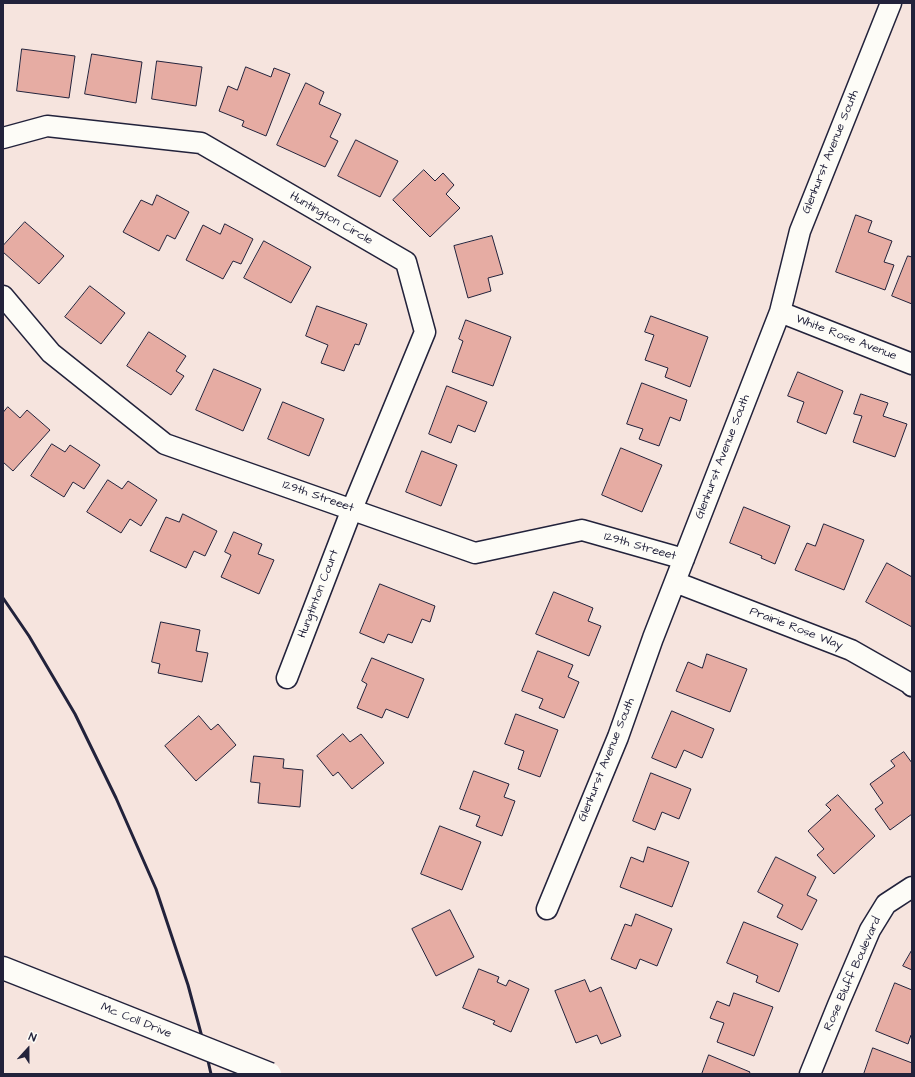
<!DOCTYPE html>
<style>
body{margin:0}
#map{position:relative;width:915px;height:1077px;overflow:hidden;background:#f6e4de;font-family:"Architects Daughter",sans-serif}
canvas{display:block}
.frame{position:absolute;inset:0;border:4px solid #22223b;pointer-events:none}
.north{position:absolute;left:8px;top:1029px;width:40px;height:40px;-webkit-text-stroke:3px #fdfcf7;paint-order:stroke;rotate:21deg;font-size:11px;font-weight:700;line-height:16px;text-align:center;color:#22223b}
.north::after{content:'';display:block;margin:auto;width:14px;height:18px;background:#22223b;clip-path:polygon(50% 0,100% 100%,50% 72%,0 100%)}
</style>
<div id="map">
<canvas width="915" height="1077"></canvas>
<div class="frame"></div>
<div class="north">N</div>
</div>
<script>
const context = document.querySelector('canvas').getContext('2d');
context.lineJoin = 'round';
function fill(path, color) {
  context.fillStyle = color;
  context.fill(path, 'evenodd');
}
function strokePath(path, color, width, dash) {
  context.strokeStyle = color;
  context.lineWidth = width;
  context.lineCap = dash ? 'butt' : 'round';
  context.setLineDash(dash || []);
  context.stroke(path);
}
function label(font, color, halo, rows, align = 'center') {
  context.font = font + ' "Architects Daughter",sans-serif';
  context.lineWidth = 3;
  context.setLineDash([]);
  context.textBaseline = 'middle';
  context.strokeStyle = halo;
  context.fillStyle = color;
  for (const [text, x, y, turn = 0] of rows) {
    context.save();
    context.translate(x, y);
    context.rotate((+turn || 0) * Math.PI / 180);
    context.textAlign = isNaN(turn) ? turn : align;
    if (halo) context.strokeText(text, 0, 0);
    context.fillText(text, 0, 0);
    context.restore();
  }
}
const building = new Path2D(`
 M22,49L75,56L69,98L17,91Z
 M92,54L142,62L136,103L85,94Z
 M157,61L202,67L196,106L152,99Z
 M246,67L271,77L274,68L290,74L266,136L242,126L244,121L219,111L228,86L237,90Z
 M306,83L324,92L319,104L341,114L330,137L338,141L325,167L277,145Z
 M356,140L398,161L380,197L338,176Z
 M424,170L435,181L443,173L454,185L446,194L460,208L430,237L393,200Z
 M157,195L189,212L175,239L167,235L159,251L123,232L141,200L152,205Z
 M856,215L872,221L868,232L892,241L884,262L894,265L885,290L836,272Z
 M25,222L64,256L39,284L3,252V246Z
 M225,224L253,239L241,264L233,261L223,279L186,260L203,225L220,234Z
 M492,236L503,274L488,278L491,291L468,298L454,246Z
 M264,241L311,267L291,303L244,278Z
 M908,256L912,257V304L892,296Z
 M90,286L125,313L101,344L65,317Z
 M317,306L367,324L359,345L355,344L344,371L321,363L328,345L306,336Z
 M651,316L708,337L690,387L665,377L668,368L645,360L654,335L645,332Z
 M466,320L511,337L493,386L452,372L463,341L459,339Z
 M149,332L186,356L176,371L184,376L171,395L127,366Z
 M214,369L261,389L243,431L196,410Z
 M798,372L843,391L826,434L797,422L804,402L788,396Z
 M642,383L687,400L680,421L670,417L659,446L639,439L643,429L627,424Z
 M447,386L487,402L475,432L458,425L451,443L429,434Z
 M861,394L888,403L883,416L907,424L895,457L853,442L862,416L854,414Z
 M283,402L324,419L309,456L268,439Z
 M8,407L20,418L27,410L50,430L13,471L3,462V413Z
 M52,444L65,452L70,445L100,465L84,489L73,482L64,497L31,476Z
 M621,448L662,465L642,512L602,495Z
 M422,451L457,465L441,506L406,492Z
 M108,480L122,489L128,481L157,500L141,526L130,519L121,533L87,512Z
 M744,507L790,526L775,564L761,558L762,556L730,543Z
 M183,514L217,531L205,556L194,551L186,568L150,551L166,517L179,522Z
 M824,524L864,540L844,590L795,570L807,543L815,546Z
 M234,532L262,544L258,554L274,560L259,594L221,577L231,555L225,552Z
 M887,563L912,577V627L866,602Z
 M380,584L435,606L430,622L422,619L412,643L388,634L384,643L360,633Z
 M554,592L593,608L588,621L601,626L589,656L536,634Z
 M161,622L200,630L196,651L208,653L202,682L158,673L160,664L152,662Z
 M538,651L573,665L568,677L579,682L564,718L539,708L543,699L522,691Z
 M707,654L747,669L730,712L676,691L688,662L702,668Z
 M372,658L424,679L408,718L386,709L382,718L357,708L367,684L362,681Z
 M672,711L714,729L702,758L684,750L676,768L652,758Z
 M516,714L558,730L540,777L518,769L524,751L505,744Z
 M199,716L211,730L218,724L236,745L196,781L165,746Z
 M343,734L350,742L361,734L384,763L352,789L338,772L333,776L317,756Z
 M904,752L912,763V814L890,830L875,809L883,803L870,784L895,766L891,761Z
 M254,756L284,759L283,768L303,770L300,807L258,803L260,783L251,782Z
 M474,771L509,784L504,797L515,801L502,836L476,826L480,816L460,809Z
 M651,773L691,789L679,819L662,812L655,830L633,821Z
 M838,795L875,836L834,874L817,855L824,849L808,831L831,810L826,805Z
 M440,826L481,842L462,890L421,874Z
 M648,847L689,862L672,907L620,887L631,857L643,862Z
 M776,857L816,877L807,895L817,900L802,930L777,917L783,905L758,892Z
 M450,910L474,957L436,976L412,929Z
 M636,914L672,929L657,966L640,959L636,969L611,959L625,924L631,926Z
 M744,922L798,944L779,992L756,982L758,976L727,963Z
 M912,950V970L903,966Z
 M479,969L499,977L497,982L506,986L509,980L529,989L511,1032L493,1024L495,1021L463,1008Z
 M585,980L590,992L601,987L621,1036L601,1044L597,1035L576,1043L555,991Z
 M895,983L912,990V1035H911L908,1044L876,1031Z
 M734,993L773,1007L754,1056L717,1042L724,1023L710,1018L717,1001L729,1006Z
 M873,1048L912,1063V1074H864Z
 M709,1055L750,1072L749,1074H702Z`);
const street = new Path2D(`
 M3,138L47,126L201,143L406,262L425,332L352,509L287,678
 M3,296L51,353L165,444L475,553L582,530L684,559
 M780,312L912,364
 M675,582L851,650L909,683L912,686
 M547,909L618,737L653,638L780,312L800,231L891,3
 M810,1074L838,1005L870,930L886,904L912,887`);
const secondary = new Path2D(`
 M3,968L104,1008`);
const rail = new Path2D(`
 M3,598L29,636L75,714L116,798L156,889L188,985L206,1052L211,1074`);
const secondaryBridge = new Path2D(`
 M104,1008L270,1074`);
const streetNames = [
 ["Glenhurst Avenue South",831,152,-68],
 ["Huntington Circle",331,219,30],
 ["White Rose Avenue",846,338,21],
 ["Glenhurst Avenue South",723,457,-69],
 ["129th Streeet",318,497,19],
 ["129th Streeet",640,547,16],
 ["Hungtinton Court",319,594,-69],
 ["Prairie Rose Way",796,629,21],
 ["Glenhurst Avenue South",607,760,-68],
 ["Rose Bluff Boulevard",853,974,-66],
 ["Mc Coll Drive",136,1021,22]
];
fill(building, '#e6aca3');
strokePath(building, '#22223b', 1);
strokePath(street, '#22223b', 23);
strokePath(secondary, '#22223b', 25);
strokePath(street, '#fdfcf7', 20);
strokePath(secondary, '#fdfcf7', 22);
strokePath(rail, '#22223b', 3);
strokePath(secondaryBridge, '#22223b', 25, []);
strokePath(secondaryBridge, '#fdfcf7', 22);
label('12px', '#22223b', '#fdfcf7', streetNames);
</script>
